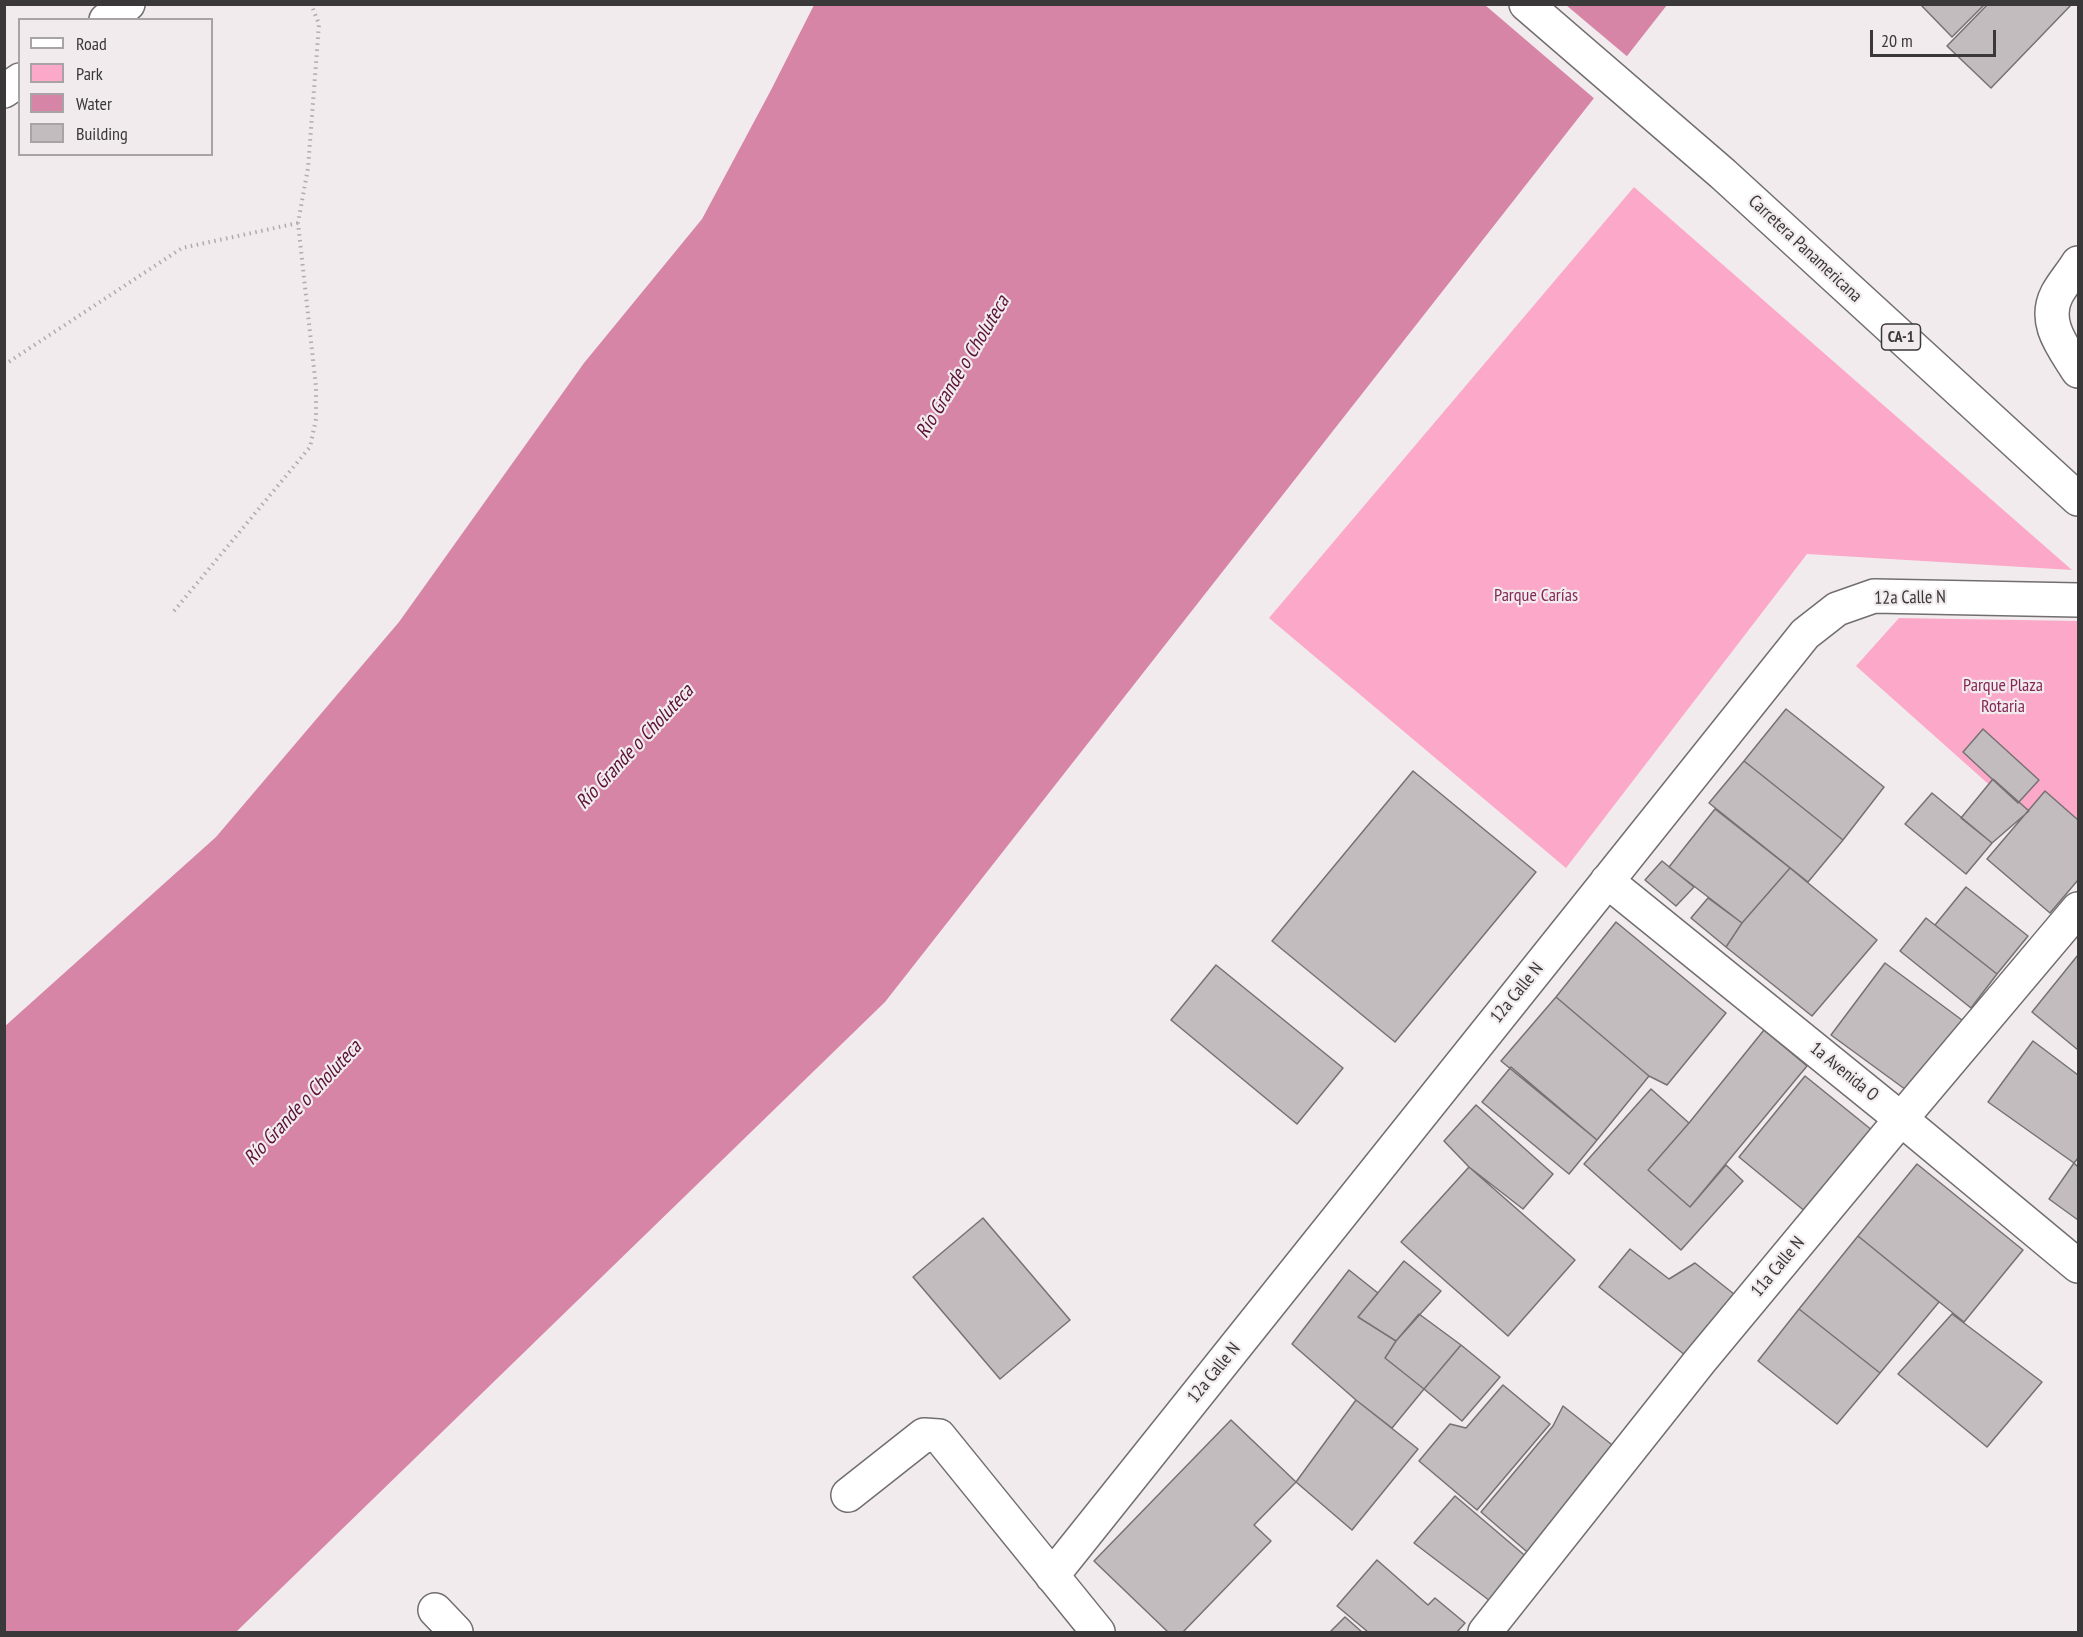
<!DOCTYPE html>
<meta charset="utf-8">
<style>
body{margin:0}
#map{position:relative;width:2083px;height:1637px;overflow:hidden;background:#f1ebed;font-family:"PT Sans Narrow",sans-serif}
canvas{display:block}
.frame{position:absolute;inset:0;border:6px solid #3a3839;pointer-events:none}
.legend{position:absolute;left:18px;top:18px;width:195px;height:138px;box-sizing:border-box;background:#f1ebed;border:2px solid #a8a3a5;margin:0;padding:8px 10px;list-style:none;font-size:18px;color:#3a3839}
.legend li{display:flex;align-items:center;gap:12px;height:30px}
.legend b{width:30px;border:2px solid #a8a3a5}
.scale{position:absolute;left:1870px;top:30px;width:126px;height:27px;box-sizing:border-box;border:3px solid #3a3839;border-top:0;padding-left:8px;font-size:18px;line-height:21px;white-space:nowrap;color:#3a3839;-webkit-text-stroke:4px #f1ebed;paint-order:stroke}
</style>
<div id="map">
<canvas width="2083" height="1637"></canvas>
<div class="frame"></div>
<ul class="legend">
<li><b style="height:8px;background:#fff"></b>Road</li>
<li><b style="height:16px;background:#fca9c9"></b>Park</li>
<li><b style="height:16px;background:#d785a6"></b>Water</li>
<li><b style="height:16px;background:#c2bcbe"></b>Building</li>
</ul>
<div class="scale">20 m</div>
</div>
<script>
const context = document.querySelector('canvas').getContext('2d');
context.lineJoin = 'round';
function fill(path, color) {
  context.fillStyle = color;
  context.fill(path, 'evenodd');
}
function strokePath(path, color, width, dash) {
  context.strokeStyle = color;
  context.lineWidth = width;
  context.lineCap = dash ? 'butt' : 'round';
  context.setLineDash(dash || []);
  context.stroke(path);
}
function label(font, color, halo, rows, align = 'center') {
  context.font = font + ' "PT Sans Narrow",sans-serif';
  context.lineWidth = 4.5;
  context.setLineDash([]);
  context.textBaseline = 'middle';
  context.strokeStyle = halo;
  context.fillStyle = color;
  for (const [text, x, y, turn = 0] of rows) {
    context.save();
    context.translate(x, y);
    context.rotate((+turn || 0) * Math.PI / 180);
    context.textAlign = isNaN(turn) ? turn : align;
    if (halo) context.strokeText(text, 0, 0);
    context.fillText(text, 0, 0);
    context.restore();
  }
}
const green = new Path2D(`
 M1634,187L2072,570L1807,554L1566,868L1269,618Z
 M1899,618L2078,621V864L1856,666Z`);
const water = new Path2D(`
 M814,5H1667L885,1002L236,1632H5L4,1027L216,837L399,622L584,363L702,219L771,90Z`);
const pier = new Path2D(`
 M1485,5H1566L1629,58L1596,100Z`);
const building = new Path2D(`
 M1920,4H1985L1952,37Z
 M1988,4H2072L1991,88L1947,46Z
 M1786,709L1884,787L1843,840L1744,761Z
 M1983,729L2039,780L2018,803L1963,752Z
 M1744,761L1843,840L1808,882L1709,803Z
 M1413,771L1536,872L1395,1042L1272,941Z
 M1993,779L2029,811L1992,843L1961,818Z
 M2045,791L2078,820V880L2050,913L1987,859Z
 M1932,793L1992,843L1966,874L1905,824Z
 M1715,809L1790,868L1742,923L1669,867Z
 M1662,861L1694,887L1676,906L1645,880Z
 M1790,868L1877,940L1812,1016L1726,947L1742,923Z
 M1966,887L2028,936L1997,974L1935,925Z
 M1708,898L1742,923L1726,947L1691,918Z
 M1926,918L1997,974L1971,1008L1900,951Z
 M1616,922L1726,1013L1667,1085L1649,1076L1556,997Z
 M2078,955V1050L2032,1012Z
 M1885,963L1966,1023L1913,1095L1831,1035Z
 M1216,965L1343,1068L1297,1124L1171,1020Z
 M1556,997L1649,1076L1597,1140L1501,1061Z
 M1764,1030L1807,1066L1690,1207L1648,1170L1689,1123Z
 M2033,1041L2078,1075V1158L2074,1163L1988,1102Z
 M1511,1067L1597,1140L1569,1174L1482,1102Z
 M1805,1076L1878,1135L1812,1217L1739,1157Z
 M1651,1089L1689,1123L1648,1170L1690,1207L1726,1165L1743,1181L1681,1250L1584,1164Z
 M1476,1105L1553,1174L1523,1209L1469,1167L1444,1141Z
 M2074,1163L2078,1167V1220L2049,1199Z
 M1917,1164L2023,1250L1964,1322L1858,1236Z
 M1469,1167L1575,1260L1508,1336L1401,1242Z
 M983,1218L1070,1320L1000,1379L913,1277Z
 M1858,1236L1939,1302L1880,1373L1799,1309Z
 M1630,1249L1669,1279L1695,1263L1739,1298L1690,1359L1599,1287Z
 M1404,1261L1441,1291L1396,1341L1358,1317Z
 M1349,1270L1378,1293L1358,1317L1396,1341L1385,1358L1424,1389L1392,1428L1356,1400L1292,1344Z
 M1799,1309L1880,1373L1837,1424L1758,1361Z
 M1419,1314L1461,1345L1424,1389L1385,1358L1396,1341Z
 M1952,1314L2042,1382L1987,1447L1898,1374Z
 M1461,1345L1500,1377L1462,1421L1424,1389Z
 M1503,1385L1550,1424L1477,1510L1419,1461L1450,1424L1466,1428Z
 M1356,1400L1418,1449L1352,1530L1296,1482Z
 M1563,1406L1616,1448L1533,1557L1481,1512L1553,1426Z
 M1231,1420L1296,1482L1254,1525L1271,1541L1183,1632H1168L1094,1561Z
 M1455,1496L1529,1559L1494,1604L1414,1543Z
 M1377,1560L1428,1605L1435,1598L1465,1623L1457,1632H1368L1337,1606Z
 M1345,1617L1362,1632H1330Z`);
const path = new Path2D(`
 M4,365L182,248L298,223
 M174,611L310,447L316,419V387L298,223L308,168L319,24L311,4`);
const minor = new Path2D(`
 M106,20L128,4
 M4,91L20,80
 M2078,263C2072,273 2063,283 2057,294C2042,323 2064,348 2078,371
 M1607,881L1901,1119L2078,1266
 M848,1495L924,1435L939,1436L1098,1632
 M1052,1576L1805,634L1837,609L1874,596L2078,600
 M435,1610L456,1632
 M1485,1632L1700,1361L1901,1119L2078,909`);
const highway = new Path2D(`
 M1526,4L1723,174L2078,499`);
const shields = [
 [1901,337,39]
];
const shieldNames = [
 ["CA-1",1901,337]
];
const streetNames = [
 ["Carretera Panamericana",1805,249,43],
 ["12a Calle N",1910,598,-1],
 ["12a Calle N",1517,993,-51],
 ["1a Avenida O",1844,1072,39],
 ["11a Calle N",1778,1267,-50],
 ["12a Calle N",1214,1373,-51]
];
const parkNames = [
 ["Parque Carías",1536,596],
 ["Parque Plaza",2003,686],
 ["Rotaria",2003,707]
];
const waterNames = [
 ["Río Grande o Choluteca",963,367,-59],
 ["Río Grande o Choluteca",635,747,-47],
 ["Río Grande o Choluteca",303,1103,-47]
];
fill(green, '#fca9c9');
fill(water, '#d785a6');
fill(pier, '#f1ebed');
fill(building, '#c2bcbe');
strokePath(building, '#767173', 1.5);
strokePath(minor, '#726e6f', 36);
strokePath(highway, '#726e6f', 36);
strokePath(path, '#b0abad', 4, [1.5, 4.5]);
strokePath(minor, '#fff', 33);
strokePath(highway, '#fff', 33);
for (const [x, y, w] of shields) {
  const box = new Path2D();
  box.roundRect(x - w / 2, y - 13, w, 26, 4.5);
  context.fillStyle = '#f1ebed';
  context.fill(box);
  strokePath(box, '#3a3839', 1.5);
}
label('bold 16px', '#3a3839', null, shieldNames);
label('18px', '#3a3839', '#f1ebed', streetNames);
label('18px', '#882756', '#f1ebed', parkNames);
label('italic 20px', '#5a1036', '#f1ebed', waterNames);
</script>
